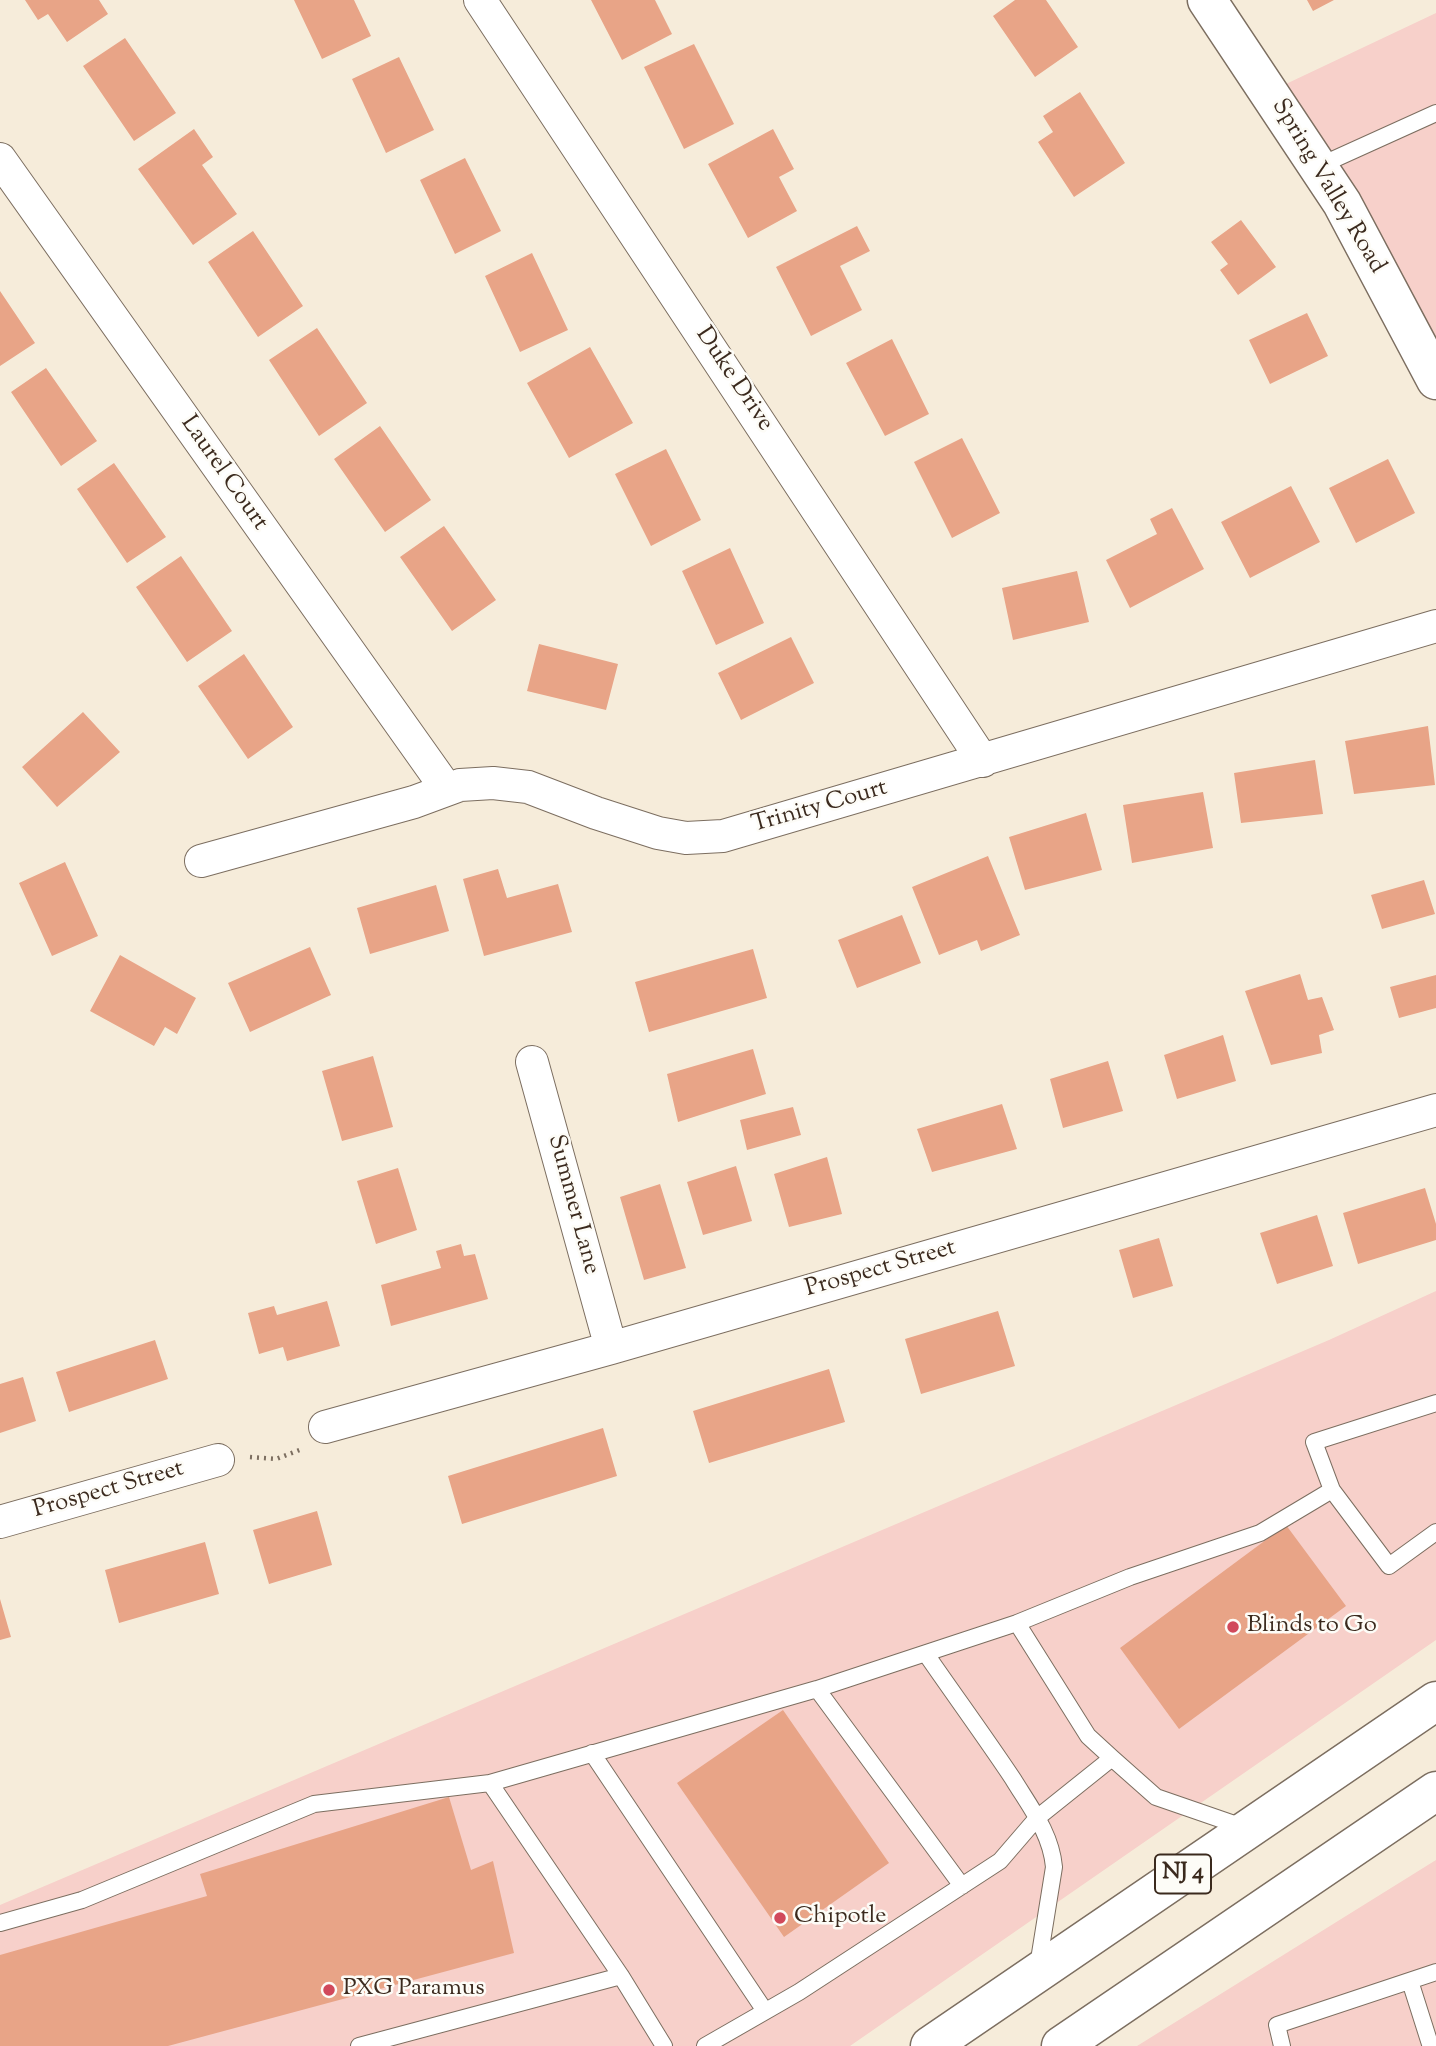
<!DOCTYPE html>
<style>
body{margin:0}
canvas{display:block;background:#f6ecda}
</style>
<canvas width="1436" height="2046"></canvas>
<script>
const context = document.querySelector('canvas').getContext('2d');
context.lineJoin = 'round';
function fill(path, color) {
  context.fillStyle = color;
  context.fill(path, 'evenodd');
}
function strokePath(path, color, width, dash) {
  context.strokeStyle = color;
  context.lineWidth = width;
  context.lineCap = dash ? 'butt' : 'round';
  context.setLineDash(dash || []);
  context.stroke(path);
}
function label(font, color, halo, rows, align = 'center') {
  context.font = font + ' "Sorts Mill Goudy",serif';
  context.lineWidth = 5;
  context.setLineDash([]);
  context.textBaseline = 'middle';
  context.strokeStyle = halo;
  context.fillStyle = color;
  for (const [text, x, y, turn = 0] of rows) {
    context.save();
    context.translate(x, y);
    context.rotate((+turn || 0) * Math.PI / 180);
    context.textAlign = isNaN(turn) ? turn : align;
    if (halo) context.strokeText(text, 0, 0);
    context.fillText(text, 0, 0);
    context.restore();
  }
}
const built = new Path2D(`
 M1436,13V380L1269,92Z
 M1436,1291V1640L850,2046H0V1905L1329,1340Z
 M1436,1860V2046H1137Z`);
const building = new Path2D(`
 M25,0H99L108,14L67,42L48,14L38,20Z
 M294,0H354L371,36L322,59Z
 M591,0H655L672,34L622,60Z
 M1015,0H1046L1078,47L1035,77L993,16Z
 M1307,0H1334L1313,11Z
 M125,38L176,113L134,141L83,66Z
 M694,44L734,124L684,149L644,67Z
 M399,57L434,130L386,153L352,79Z
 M1080,92L1125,163L1074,197L1038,142L1053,132L1043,116Z
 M194,129L213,157L202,165L237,214L193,245L138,169Z
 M773,129L794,169L779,177L797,211L748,238L708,164Z
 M465,158L501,231L455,254L420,180Z
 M1241,220L1276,267L1238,295L1220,270L1228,264L1211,242Z
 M857,226L870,251L840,266L862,310L811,336L776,267Z
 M253,231L303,306L258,337L208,262Z
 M532,253L568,330L520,352L485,276Z
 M0,291L35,343L0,366Z
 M1307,313L1328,356L1270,384L1249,340Z
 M317,328L367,403L319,436L269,360Z
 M892,339L929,414L885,436L846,363Z
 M590,347L633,423L569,458L527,383Z
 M46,368L97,441L61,466L11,392Z
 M380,426L431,500L385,532L334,459Z
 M962,438L1000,513L952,538L914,462Z
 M666,449L701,520L651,546L615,474Z
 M1388,459L1415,513L1356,543L1329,488Z
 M114,463L166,537L127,563L77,489Z
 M1291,486L1320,542L1250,578L1221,522Z
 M1172,508L1204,569L1130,608L1106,560L1157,534L1150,519Z
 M444,526L496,600L452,631L400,557Z
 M730,548L764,623L716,645L682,571Z
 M181,556L232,631L187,662L136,587Z
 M1077,571L1089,622L1013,640L1002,588Z
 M791,637L814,683L741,720L718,673Z
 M539,644L618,664L606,710L527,691Z
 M244,654L293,727L248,759L198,686Z
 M83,712L120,752L57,807L22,767Z
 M1428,726L1435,785L1354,794L1345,741Z
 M1315,760L1323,814L1241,823L1234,773Z
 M1203,792L1213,848L1132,863L1123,805Z
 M1086,813L1102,870L1025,890L1009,837Z
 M988,856L1020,935L981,951L977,940L939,955L912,887Z
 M65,862L98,936L52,956L19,883Z
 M498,869L507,898L558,884L572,932L484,956L463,879Z
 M1424,880L1435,914L1382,929L1371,895Z
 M436,885L449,931L370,954L357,908Z
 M902,915L921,963L857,988L838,940Z
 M310,947L331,995L250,1032L228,983Z
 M753,949L767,998L649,1032L635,982Z
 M120,955L196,998L177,1034L165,1027L154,1046L90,1011Z
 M1300,974L1308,1000L1322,997L1334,1030L1319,1035L1322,1053L1271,1065L1245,991Z
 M1436,975V1008L1399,1018L1390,987Z
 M1223,1035L1236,1081L1177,1099L1164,1055Z
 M753,1049L766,1094L678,1122L667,1074Z
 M373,1056L393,1127L342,1141L322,1071Z
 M1108,1061L1123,1111L1063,1128L1050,1079Z
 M1002,1104L1017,1149L932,1172L917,1129Z
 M793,1107L801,1135L747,1150L740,1120Z
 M827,1157L842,1214L789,1227L774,1174Z
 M736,1166L752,1221L703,1235L687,1182Z
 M398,1168L417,1230L376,1244L357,1181Z
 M660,1184L686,1268L644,1280L620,1197Z
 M1425,1188L1436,1224V1240L1358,1264L1343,1213Z
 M1317,1215L1333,1266L1277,1284L1260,1233Z
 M1159,1238L1173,1286L1133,1298L1119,1250Z
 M461,1244L464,1256L475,1254L488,1299L391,1326L381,1285L441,1268L436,1251Z
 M327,1301L340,1346L287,1361L283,1347L259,1354L248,1313L274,1306L277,1315Z
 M998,1311L1015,1366L921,1394L905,1339Z
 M155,1340L168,1379L69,1412L56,1372Z
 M829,1369L845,1422L709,1463L693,1411Z
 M23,1377L36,1421L0,1433V1384Z
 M603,1428L617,1476L462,1524L448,1476Z
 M317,1511L332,1565L269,1584L253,1530Z
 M1286,1525L1346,1606L1179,1729L1120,1648Z
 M205,1542L219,1594L119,1623L105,1570Z
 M0,1599L11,1637L0,1640Z
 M783,1710L889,1863L784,1937L677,1783Z
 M449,1797L471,1870L493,1861L514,1953L168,2046H0V1955L207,1896L200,1874Z`);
const path = new Path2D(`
 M250,1457L276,1459L302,1449`);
const lane = new Path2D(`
 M1319,166L1436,113
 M1436,1403L1314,1442L1332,1490L1389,1566L1436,1532
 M1017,1623L1088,1736L1112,1758L1156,1797L1243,1827
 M926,1654C955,1696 985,1737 1013,1779C1030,1807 1051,1833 1054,1867L1038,1966
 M592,1753L765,2011
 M490,1783L621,1976L664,2046
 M962,1886L817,1689L1017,1623L1130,1577L1260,1533L1332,1490
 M0,1923L82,1900L314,1804L490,1783L817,1689
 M1410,1981L1430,2044
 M359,2046L621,1976
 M705,2046L799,1992L1000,1861L1037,1818L1112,1758
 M1282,2046L1277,2025L1436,1972`);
const street = new Path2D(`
 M480,0L983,761
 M0,159L446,788
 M201,861L414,802L460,785L493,783L528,787L596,813L658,833L686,838L723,836L1436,626
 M532,1062L611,1348
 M325,1427L611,1348L1436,1110
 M0,1522L218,1460`);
const secondary = new Path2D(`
 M1207,0L1342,203L1436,380`);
const highway = new Path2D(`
 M930,2046L1436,1701
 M1061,2046L1436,1791`);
const markers = [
 [1233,1627,7,"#d1495b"],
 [780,1918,7,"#d1495b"],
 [329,1990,7,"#d1495b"]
];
const shields = [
 [1183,1874,56]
];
const shieldNames = [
 ["NJ 4",1183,1874]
];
const streetNames = [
 ["Spring Valley Road",1327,187,59],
 ["Duke Drive",733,380,56],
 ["Laurel Court",223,474,55],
 ["Trinity Court",820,808,-16],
 ["Summer Lane",572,1205,75],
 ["Prospect Street",881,1270,-16],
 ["Prospect Street",109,1491,-16]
];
const poiNames = [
 ["Blinds to Go",1247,1627],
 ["Chipotle",794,1918],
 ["PXG Paramus",343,1990]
];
fill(built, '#f7d0ca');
fill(building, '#e8a487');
strokePath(lane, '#7c6e60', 18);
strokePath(street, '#7c6e60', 34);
strokePath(secondary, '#7c6e60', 41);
strokePath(highway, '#7c6e60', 41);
strokePath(path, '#7c6e60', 4.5, [2, 5]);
strokePath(lane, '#fff', 16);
strokePath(street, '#fff', 32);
strokePath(secondary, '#fff', 38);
strokePath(highway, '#fff', 38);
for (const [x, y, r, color] of markers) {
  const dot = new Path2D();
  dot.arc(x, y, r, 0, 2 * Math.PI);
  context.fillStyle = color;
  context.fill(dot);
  strokePath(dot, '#fdfcf7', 2.5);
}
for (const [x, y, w] of shields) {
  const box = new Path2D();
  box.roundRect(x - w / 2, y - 19.5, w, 39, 5);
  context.fillStyle = '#fdfcf7';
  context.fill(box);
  strokePath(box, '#3b2a1e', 2);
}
label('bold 23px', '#3b2a1e', null, shieldNames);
label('24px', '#3b2a1e', '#fdfcf7', streetNames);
label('24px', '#3b2a1e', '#fdfcf7', poiNames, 'left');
</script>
